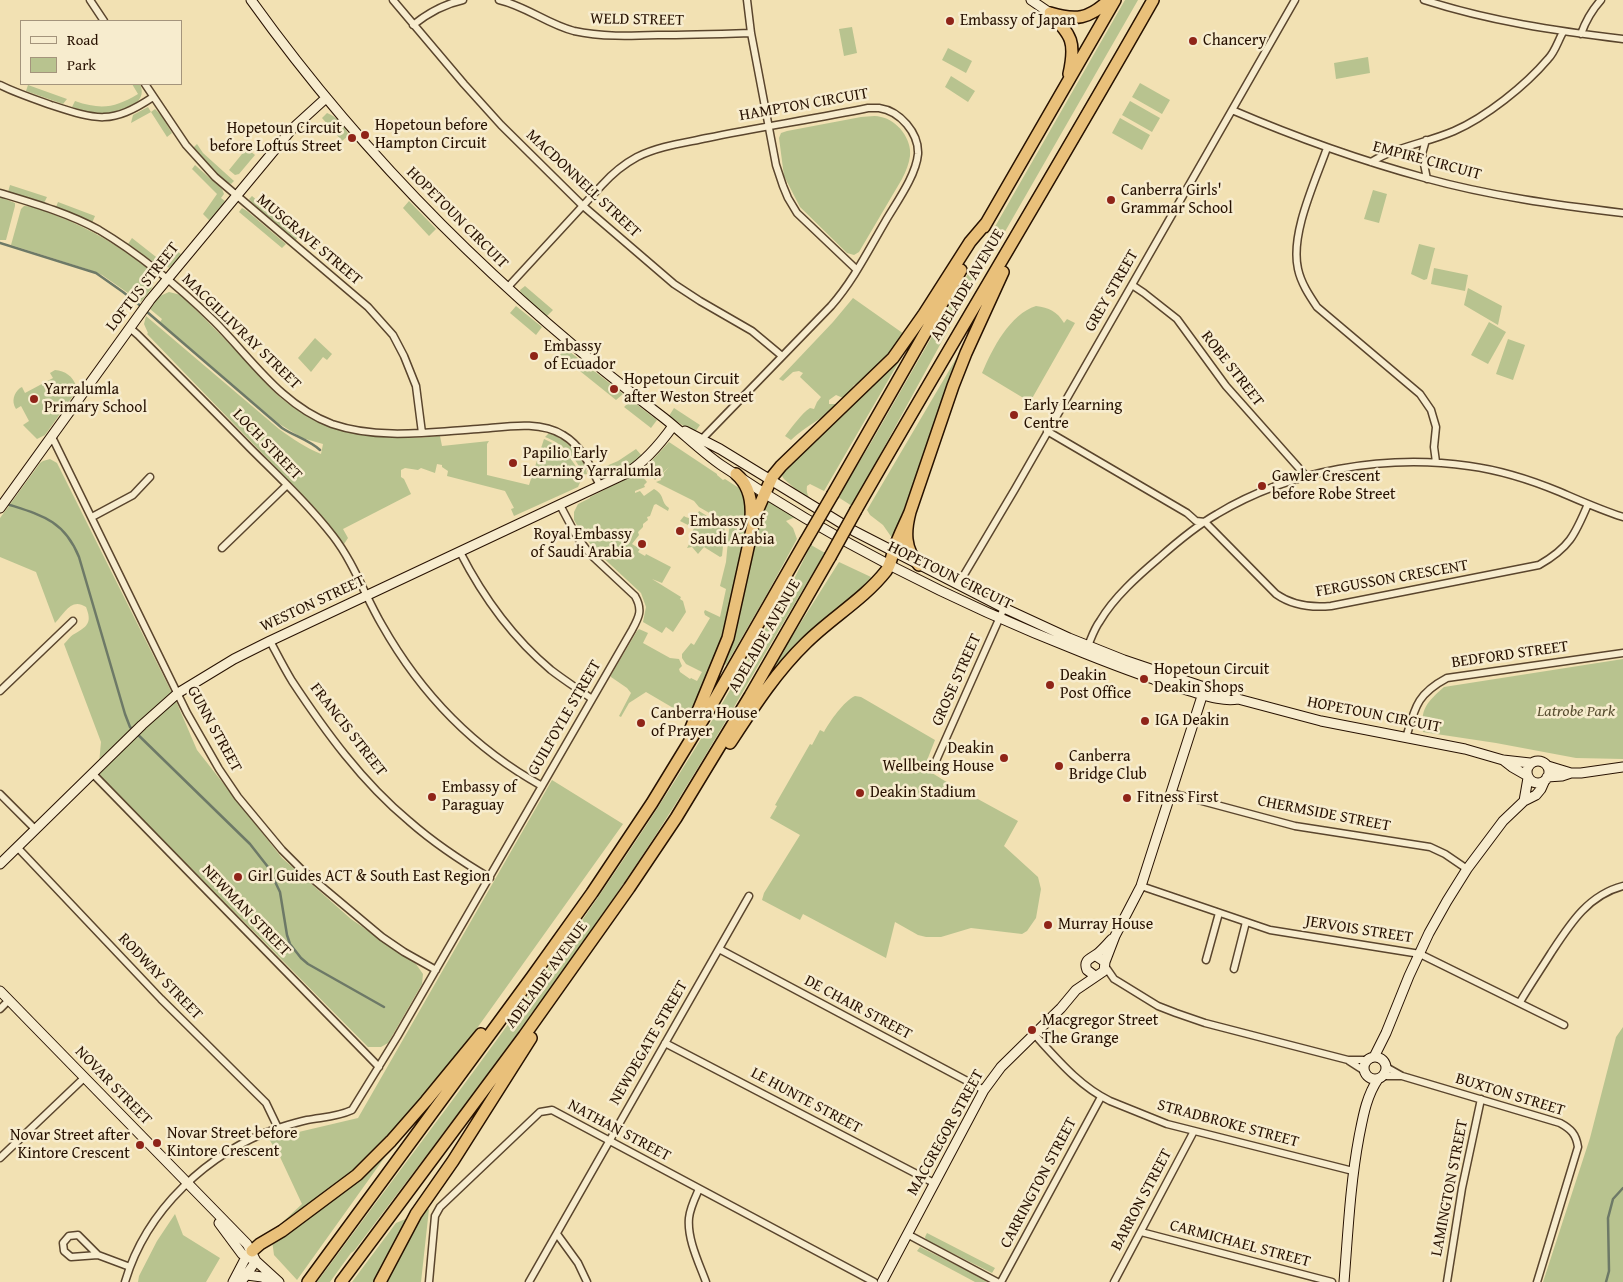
<!DOCTYPE html>
<style>
body{margin:0}
#map{position:relative;width:1623px;height:1282px;overflow:hidden;background:#f2e1b3;font-family:"Gentium Book Plus",serif}
canvas{display:block}
.legend{position:absolute;left:20px;top:20px;width:162px;height:65px;box-sizing:border-box;background:#f7ecce;border:1px solid #a4947c;margin:0;padding:6px 9px;list-style:none;font-size:15px;color:#271100}
.legend li{display:flex;align-items:center;gap:10px;height:25px}
.legend b{width:25px;border:1px solid #a4947c}
</style>
<div id="map">
<canvas width="1623" height="1282"></canvas>
<ul class="legend">
<li><b style="height:6px;background:#f7ecce"></b>Road</li>
<li><b style="height:14px;background:#b8c38f"></b>Park</li>
</ul>
</div>
<script>
const context = document.querySelector('canvas').getContext('2d');
context.lineJoin = 'round';
function fill(path, color) {
  context.fillStyle = color;
  context.fill(path, 'evenodd');
}
function strokePath(path, color, width, dash) {
  context.strokeStyle = color;
  context.lineWidth = width;
  context.lineCap = dash ? 'butt' : 'round';
  context.setLineDash(dash || []);
  context.stroke(path);
}
function label(font, color, halo, rows, align = 'center') {
  context.font = font + ' "Gentium Book Plus",serif';
  context.lineWidth = 5;
  context.setLineDash([]);
  context.textBaseline = 'middle';
  context.strokeStyle = halo;
  context.fillStyle = color;
  for (const [text, x, y, turn = 0] of rows) {
    context.save();
    context.translate(x, y);
    context.rotate((+turn || 0) * Math.PI / 180);
    context.textAlign = isNaN(turn) ? turn : align;
    if (halo) context.strokeText(text, 0, 0);
    context.fillText(text, 0, 0);
    context.restore();
  }
}
const green = new Path2D(`
 M1125,0H1138L941,343L852,506L838,497L872,441Z
 M852,27L857,53L844,56L839,29Z
 M948,48L972,61L966,73L942,60Z
 M1368,57L1370,73L1336,79L1334,63Z
 M951,76L975,91L968,102L945,87Z
 M1140,83L1170,100L1162,114L1132,97Z
 M132,84H140C150,106 116,114 100,113C90,113 82,110 72,107L75,101C101,110 115,108 138,94Z
 M28,85L67,99L63,104L26,91Z
 M1130,101L1160,118L1152,132L1122,115Z
 M148,107L151,112L155,109L161,115L172,133L167,137L151,112L131,123L133,115Z
 M327,113C336,116 345,127 349,135L342,141L322,118Z
 M861,117C867,117 875,115 881,117C897,120 912,139 910,156C909,164 906,171 902,179L859,252L854,255L847,253L800,207L784,176L779,138L781,133L787,131Z
 M1120,118L1150,135L1142,150L1112,133Z
 M197,144L203,153L234,181L231,184C218,180 201,159 193,148Z
 M247,151H250L255,155L239,174L235,175L229,170L242,154Z
 M195,165L222,189L224,194L221,198L225,201L224,203L210,221L203,214L217,194L192,169Z
 M10,185L47,197L44,203L8,192Z
 M1373,190L1387,194L1379,223L1364,219Z
 M252,196L299,236L295,241L252,203L249,199Z
 M0,197L15,203V206L6,240H0Z
 M409,201L436,229L429,236L403,208Z
 M58,202L95,216L92,223L56,207Z
 M24,206C35,206 47,212 57,216C91,229 121,247 150,270L148,272L154,281L152,288L141,302L102,275L87,269L11,245L21,209Z
 M242,208L247,211L286,244L282,248L239,212Z
 M132,238L165,264L177,251L182,255L169,268L165,265L162,268L128,244Z
 M1419,244L1435,248L1427,279L1424,280L1411,274Z
 M1434,268L1468,275L1465,291L1431,284Z
 M525,286L553,310L546,317L521,294L520,290Z
 M1468,288L1502,306L1498,325L1464,305Z
 M169,292L181,295L193,307C211,325 229,343 247,362C258,374 268,387 281,398C326,435 385,442 440,436L442,446L489,441L487,444V475L529,485L544,439C562,446 574,460 582,478L578,487L514,516L511,509L514,508L505,491L447,476L448,471L442,467V465L437,464L435,473L421,468L418,470L405,468L401,470V477L404,479L411,494L343,529L348,538L344,544L315,508L147,334L148,333L144,324L146,316L279,429C293,439 306,448 321,454L323,444L302,438L278,423L160,322L162,319L150,309L160,296Z
 M853,298L904,334C890,350 873,378 854,385L847,396L843,398L836,395L829,400V404H835V408C821,419 805,427 791,440L785,436C791,428 802,413 810,408L814,409L817,402L821,397L800,377L803,373L799,371L793,372L783,381L779,379L833,322Z
 M516,306L542,327L536,335L510,313Z
 M1036,306C1049,308 1057,311 1064,323L1067,319L1075,323L1030,402L982,373C992,349 1010,314 1036,306Z
 M1489,322L1506,332L1488,364L1471,355Z
 M315,338L332,354L327,360L323,357L311,372L298,358Z
 M1508,339L1525,345L1513,380L1496,374Z
 M967,340L902,514L892,538L883,525L870,515L867,510Z
 M911,341L824,491L810,484L807,486C806,493 808,496 812,501L801,494L784,479L782,476L783,472Z
 M565,348L612,385L611,387L615,390L617,388L623,394L616,400L560,355Z
 M55,370C65,371 73,376 76,386L75,387V393L45,435L37,439L23,425L29,421L21,406L16,409C11,401 14,393 20,388L22,387L25,393L53,378L50,373Z
 M631,400L657,420L651,428L624,407Z
 M674,408L700,425L695,432L688,429L669,416Z
 M549,433C565,439 585,455 587,474L583,475C577,458 562,443 545,437Z
 M669,442L717,474V475L723,480L725,479L742,490L744,492C745,500 748,510 748,519C747,537 722,656 713,665C712,666 711,666 710,667L708,680L692,719L646,692L629,703L621,717L619,716L631,693L627,688L611,677V675L637,631L639,629L648,633L643,643L670,658L679,659L682,666L679,669L680,672L690,679L691,678L697,681L702,672L686,664L682,658V654L691,643L694,645L710,618L705,615L704,612L705,610L720,617L726,589L720,586L726,562L729,530L728,525L725,522L699,507L694,501L656,482L661,480L660,477L669,467L655,480L648,472L647,466Z
 M636,449L642,456C633,464 621,474 608,474L604,467L618,461Z
 M50,459L57,463L176,701L197,750L282,858L351,919L416,964L423,974L422,984L388,1043L381,1047H368L98,774L101,742L64,644C68,640 71,635 76,633C88,626 92,622 86,607C71,597 64,614 55,623L36,572L0,557V518L40,463L43,461Z
 M638,473L642,476L647,482L644,485L645,487L635,491V493L640,491L644,496L654,489C666,496 660,502 669,508L668,511L656,504L654,505L650,516L647,517L648,520L643,524V527L638,532L639,535L632,544L640,549L638,552L645,556L646,554L671,567L662,583L652,579L681,597L680,599L683,601L686,612L673,632L666,627L662,633L643,622L646,607L641,593L597,552L582,534L574,520V512L578,504L590,498V497Z
 M767,500L800,519L793,518L786,521L793,528L797,539L767,594L726,665L723,663L756,525Z
 M699,511L725,527L722,556L720,557L704,547L698,554L692,547L687,548L693,537L691,535L694,528L680,521L684,516C690,520 696,518 699,511Z
 M811,545L825,553C768,646 716,742 657,833C563,977 458,1114 354,1251L351,1253L330,1282H317C455,1096 597,913 716,714C739,675 763,635 784,594L786,595Z
 M839,562L871,577L858,593L764,689L779,657Z
 M1623,659V759L1576,758L1496,743L1423,732C1420,709 1427,702 1444,687Z
 M855,696L861,697L935,740L924,768L945,781L1018,821L1004,846L1038,877L1041,889L1036,918L1027,931L1022,934L971,928L941,937H926L918,935L895,922L886,958L803,914L800,920L762,900L764,893L800,835L770,818L777,806L775,805L810,744L812,745L820,730L824,732C830,721 844,701 855,696Z
 M552,780L623,824L297,1280L274,1255L271,1233L302,1204L280,1157L269,1139L358,1118Z
 M1623,1027V1282H1543L1590,1138L1616,1037Z
 M429,1209L421,1282H352L396,1223Z
 M175,1214L183,1235L220,1258L206,1282H138L139,1276L157,1241Z
 M927,1233L995,1268L992,1273L926,1240L925,1237Z
 M920,1247L980,1277L987,1282H975L917,1251Z`);
const stream = new Path2D(`
 M0,243L96,273L123,292L142,307
 M146,311L282,428C294,436 309,440 320,450
 M7,504C41,515 64,520 79,557L125,714L130,727L250,844L268,867L280,892L287,935L290,944L301,958L308,964L384,1007
 M1606,1282L1609,1271L1608,1218L1613,1199L1623,1188`);
const street = new Path2D(`
 M90,0L104,21
 M393,0L464,84L501,125L582,205L674,284L700,301L752,331L782,356
 M499,0C526,6 547,24 574,31C601,37 630,36 658,35C689,35 720,34 751,33
 M747,0L751,33L776,165L783,186L788,198L797,213L857,270
 M1424,0C1489,21 1556,31 1623,39
 M413,25C428,13 444,4 463,0
 M1581,34C1586,20 1591,11 1601,0
 M145,84L186,145L215,177L368,307L393,335L404,356L416,386L422,433
 M0,85C16,93 34,99 51,105C97,120 111,125 153,97
 M1232,110C1295,137 1359,160 1425,178C1490,196 1556,205 1623,213
 M1426,140L1422,154L1427,179
 M1327,148C1315,182 1290,234 1298,269C1301,283 1309,295 1317,307L1420,394L1431,410L1436,427L1434,447L1436,462
 M1371,162C1396,147 1426,143 1454,131C1486,117 1525,86 1548,59C1555,52 1558,41 1563,32
 M0,193C33,203 68,213 99,230C141,255 179,287 214,321C251,358 281,405 332,424C379,440 430,432 478,429C505,427 539,420 563,435C582,446 591,467 600,486
 M1132,285L1144,293L1177,319L1226,386L1306,476
 M507,288L602,185C612,174 624,164 637,157C659,146 684,143 707,138C760,127 814,119 868,108C871,108 876,108 879,108C900,111 919,133 918,154C916,176 896,203 885,222C868,251 853,281 831,306L702,439
 M130,328L138,335C176,373 213,410 250,448C278,476 308,504 333,536C354,563 365,596 382,625C421,694 473,748 542,786
 M1047,431L1187,513L1196,521L1205,522L1276,594C1293,606 1311,608 1331,606L1539,565C1569,548 1575,535 1588,504
 M52,437L187,713L219,769L238,797L282,850L302,870L382,937L404,952L436,970
 M92,517L133,495L150,477
 M222,548L287,485
 M460,552C483,597 513,638 551,670C564,680 578,689 592,699
 M958,585L1015,489L1295,0
 M270,641C277,654 284,668 292,681C325,731 362,782 409,821C434,843 461,861 490,878
 M1087,648C1091,639 1094,629 1100,621C1114,597 1139,575 1159,558C1177,542 1196,526 1217,514C1290,470 1385,454 1469,466C1499,470 1531,480 1560,492C1581,501 1601,510 1623,517
 M0,691L73,621
 M1406,738C1415,707 1417,694 1447,678L1623,653
 M935,763L1004,608
 M93,774L379,1067
 M1172,793L1295,826L1430,847L1445,854L1467,869
 M0,794L35,829
 M17,847L161,999L266,1103L278,1128
 M1141,886L1270,930L1420,954L1564,1025
 M719,949L984,1090
 M1206,960L1219,913
 M1105,966L1114,979L1119,982L1158,1006L1176,1013L1205,1023L1348,1060H1367
 M1234,969L1246,922
 M1520,1002C1530,985 1541,969 1551,953C1570,924 1588,895 1623,886
 M0,1009L9,1000
 M1034,1034C1057,1059 1079,1086 1110,1101L1167,1124L1353,1171
 M665,1043L934,1183
 M1349,1061L1363,1070
 M1386,1067L1402,1076L1560,1123C1571,1129 1576,1134 1578,1147L1537,1282
 M1383,1076H1401
 M0,1158L84,1078
 M699,1189C695,1198 690,1208 689,1218C687,1239 699,1263 706,1282
 M1141,1232L1332,1282
 M557,1234L578,1263L587,1282
 M907,1234L997,1282
 M98,1255L78,1235L69,1236L63,1243L64,1251L71,1257L98,1255L130,1267
 M125,1282C146,1210 208,1152 278,1128C288,1125 298,1122 307,1120C323,1117 337,1117 352,1110L397,1037L632,630C639,617 643,610 635,596L590,554L577,537L560,505
 M429,1282L435,1216L440,1207L540,1112L552,1110L874,1282
 M529,1282L749,896
 M1001,1282L1101,1097
 M1114,1282L1194,1131
 M1447,1282L1462,1188L1481,1099`);
const secondary = new Path2D(`
 M251,0C367,162 505,297 664,418C683,433 701,451 721,465C834,541 958,604 1084,653C1119,667 1154,680 1190,691C1204,695 1223,702 1238,699L1321,721L1465,749L1503,760L1530,763
 M1031,0L1050,13
 M685,431L720,449L854,531L1004,608L1069,638L1124,660L1204,687L1233,694L1238,699
 M0,508L150,300L292,129L326,98
 M1503,760L1512,767L1526,775
 M1527 772a11 11 0 1 1 22 0a11 11 0 1 1-22 0Z
 M1548,766L1571,773H1581L1623,767
 M1547,777L1562,776L1571,773
 M1524,801L1528,778
 M0,864L142,725L178,693L234,659L270,641L627,473C646,461 660,444 673,426
 M1105,962L1115,936L1141,886L1204,690
 M1095,976L1087,970C1083,960 1090,959 1097,954C1102,950 1107,944 1112,939
 M0,991L247,1244L256,1261L279,1282
 M1364 1068a11 11 0 1 1 22 0a11 11 0 1 1-22 0Z
 M1374,1057L1386,1033L1409,976L1429,933L1447,901L1467,869L1503,821L1524,801L1536,795L1541,789L1545,780
 M219,1223L242,1254L256,1261
 M247,1275L262,1277L273,1282
 M233,1282L245,1259L250,1253
 M241,1282L256,1261
 M882,1282L984,1090L1001,1067L1061,1008L1076,990L1104,971L1105,962L1096,956
 M1344,1282C1348,1233 1350,1185 1359,1137C1363,1117 1366,1097 1378,1079`);
const highway = new Path2D(`
 M1050,13C1072,36 1076,42 1069,74
 M1050,13C1076,21 1089,19 1109,0
 M984,227L1115,0
 M736,474C749,485 752,501 751,517
 M833,494L961,270
 M856,510C954,339 1056,171 1153,0
 M919,565C904,549 905,531 910,512L953,386L966,353L1003,272
 M691,728L728,638L755,516L772,477L781,466L893,358L924,314L970,242L987,222
 M730,743C753,708 776,672 806,643C831,618 864,599 886,571C891,564 891,558 894,550C898,537 905,524 910,512
 M252,1251L260,1244L282,1231L357,1175L391,1141L426,1101L481,1034
 M308,1282L532,977L592,893L652,803L707,713L805,542
 M341,1282L524,1036L629,888L676,818L750,696L830,557
 M380,1282L416,1214L453,1161L531,1038`);
const highwayBridge = new Path2D(`
 M805,542L833,494
 M830,557L856,510`);
const markers = [
 [950,21,5,"#8f2418"],
 [1193,41,5,"#8f2418"],
 [365,135,5,"#8f2418"],
 [352,138,5,"#8f2418"],
 [1111,200,5,"#8f2418"],
 [534,356,5,"#8f2418"],
 [614,389,5,"#8f2418"],
 [34,399,5,"#8f2418"],
 [1014,415,5,"#8f2418"],
 [513,463,5,"#8f2418"],
 [1262,486,5,"#8f2418"],
 [680,531,5,"#8f2418"],
 [642,544,5,"#8f2418"],
 [1144,679,5,"#8f2418"],
 [1050,685,5,"#8f2418"],
 [1145,721,5,"#8f2418"],
 [641,723,5,"#8f2418"],
 [1004,758,5,"#8f2418"],
 [1059,766,5,"#8f2418"],
 [860,793,5,"#8f2418"],
 [432,797,5,"#8f2418"],
 [1127,798,5,"#8f2418"],
 [238,877,5,"#8f2418"],
 [1048,925,5,"#8f2418"],
 [1032,1030,5,"#8f2418"],
 [157,1143,5,"#8f2418"],
 [140,1145,5,"#8f2418"]
];
const streetNames = [
 ["WELD STREET",637,20,1],
 ["HAMPTON CIRCUIT",804,105,-10],
 ["EMPIRE CIRCUIT",1427,161,15],
 ["MACDONNELL STREET",583,184,43],
 ["HOPETOUN CIRCUIT",457,218,45],
 ["MUSGRAVE STREET",309,240,40],
 ["ADELAIDE AVENUE",968,285,-59],
 ["LOFTUS STREET",143,287,-52],
 ["GREY STREET",1112,291,-60],
 ["MACGILLIVRAY STREET",241,332,44],
 ["ROBE STREET",1232,369,52],
 ["LOCH STREET",267,445,46],
 ["HOPETOUN CIRCUIT",950,576,26],
 ["FERGUSSON CRESCENT",1392,579,-10],
 ["WESTON STREET",313,604,-25],
 ["ADELAIDE AVENUE",765,636,-60],
 ["BEDFORD STREET",1510,655,-8],
 ["GROSE STREET",957,680,-66],
 ["HOPETOUN CIRCUIT",1374,715,11],
 ["GUILFOYLE STREET",565,718,-60],
 ["GUNN STREET",214,729,61],
 ["FRANCIS STREET",348,730,52],
 ["CHERMSIDE STREET",1324,814,11],
 ["NEWMAN STREET",246,911,46],
 ["JERVOIS STREET",1359,930,9],
 ["ADELAIDE AVENUE",547,975,-54],
 ["RODWAY STREET",160,977,46],
 ["DE CHAIR STREET",858,1008,28],
 ["NEWDEGATE STREET",649,1043,-60],
 ["NOVAR STREET",113,1086,46],
 ["BUXTON STREET",1510,1095,17],
 ["LE HUNTE STREET",806,1101,28],
 ["STRADBROKE STREET",1228,1124,15],
 ["NATHAN STREET",619,1131,28],
 ["MACGREGOR STREET",946,1133,-61],
 ["CARRINGTON STREET",1039,1183,-62],
 ["LAMINGTON STREET",1450,1188,-79],
 ["BARRON STREET",1142,1200,-62],
 ["CARMICHAEL STREET",1240,1244,15]
];
const poiNames = [
 ["Embassy of Japan",960,21],
 ["Chancery",1203,41],
 ["Hopetoun before",375,126],
 ["Hampton Circuit",375,144],
 ["Hopetoun Circuit",342,129,"right"],
 ["before Loftus Street",342,147,"right"],
 ["Canberra Girls'",1121,191],
 ["Grammar School",1121,209],
 ["Embassy",544,347],
 ["of Ecuador",544,365],
 ["Hopetoun Circuit",624,380],
 ["after Weston Street",624,398],
 ["Yarralumla",44,390],
 ["Primary School",44,408],
 ["Early Learning",1024,406],
 ["Centre",1024,424],
 ["Papilio Early",523,454],
 ["Learning Yarralumla",523,472],
 ["Gawler Crescent",1272,477],
 ["before Robe Street",1272,495],
 ["Embassy of",690,522],
 ["Saudi Arabia",690,540],
 ["Royal Embassy",632,535,"right"],
 ["of Saudi Arabia",632,553,"right"],
 ["Hopetoun Circuit",1154,670],
 ["Deakin Shops",1154,688],
 ["Deakin",1060,676],
 ["Post Office",1060,694],
 ["Canberra House",651,714],
 ["of Prayer",651,732],
 ["IGA Deakin",1155,721],
 ["Deakin",994,749,"right"],
 ["Wellbeing House",994,767,"right"],
 ["Canberra",1069,757],
 ["Bridge Club",1069,775],
 ["Embassy of",442,788],
 ["Paraguay",442,806],
 ["Deakin Stadium",870,793],
 ["Fitness First",1137,798],
 ["Girl Guides ACT & South East Region",248,877],
 ["Murray House",1058,925],
 ["Macgregor Street",1042,1021],
 ["The Grange",1042,1039],
 ["Novar Street before",167,1134],
 ["Kintore Crescent",167,1152],
 ["Novar Street after",130,1136,"right"],
 ["Kintore Crescent",130,1154,"right"]
];
const parkNames = [
 ["Latrobe Park",1576,712]
];
fill(green, '#b8c38f');
strokePath(stream, '#6d7967', 2.5);
strokePath(street, '#5a452d', 9);
strokePath(secondary, '#271100', 11);
strokePath(highway, '#271100', 14);
strokePath(street, '#f7ecce', 6);
strokePath(secondary, '#f7ecce', 9);
strokePath(highway, '#e9c07a', 11);
strokePath(highwayBridge, '#271100', 14, []);
strokePath(highwayBridge, '#e9c07a', 11);
for (const [x, y, r, color] of markers) {
  const dot = new Path2D();
  dot.arc(x, y, r, 0, 2 * Math.PI);
  context.fillStyle = color;
  context.fill(dot);
  strokePath(dot, '#f7ecce', 2);
}
label('16px', '#271100', '#f7ecce', streetNames);
label('16px', '#271100', '#f7ecce', poiNames, 'left');
label('italic 16px', '#5a4f32', '#f7ecce', parkNames);
</script>
